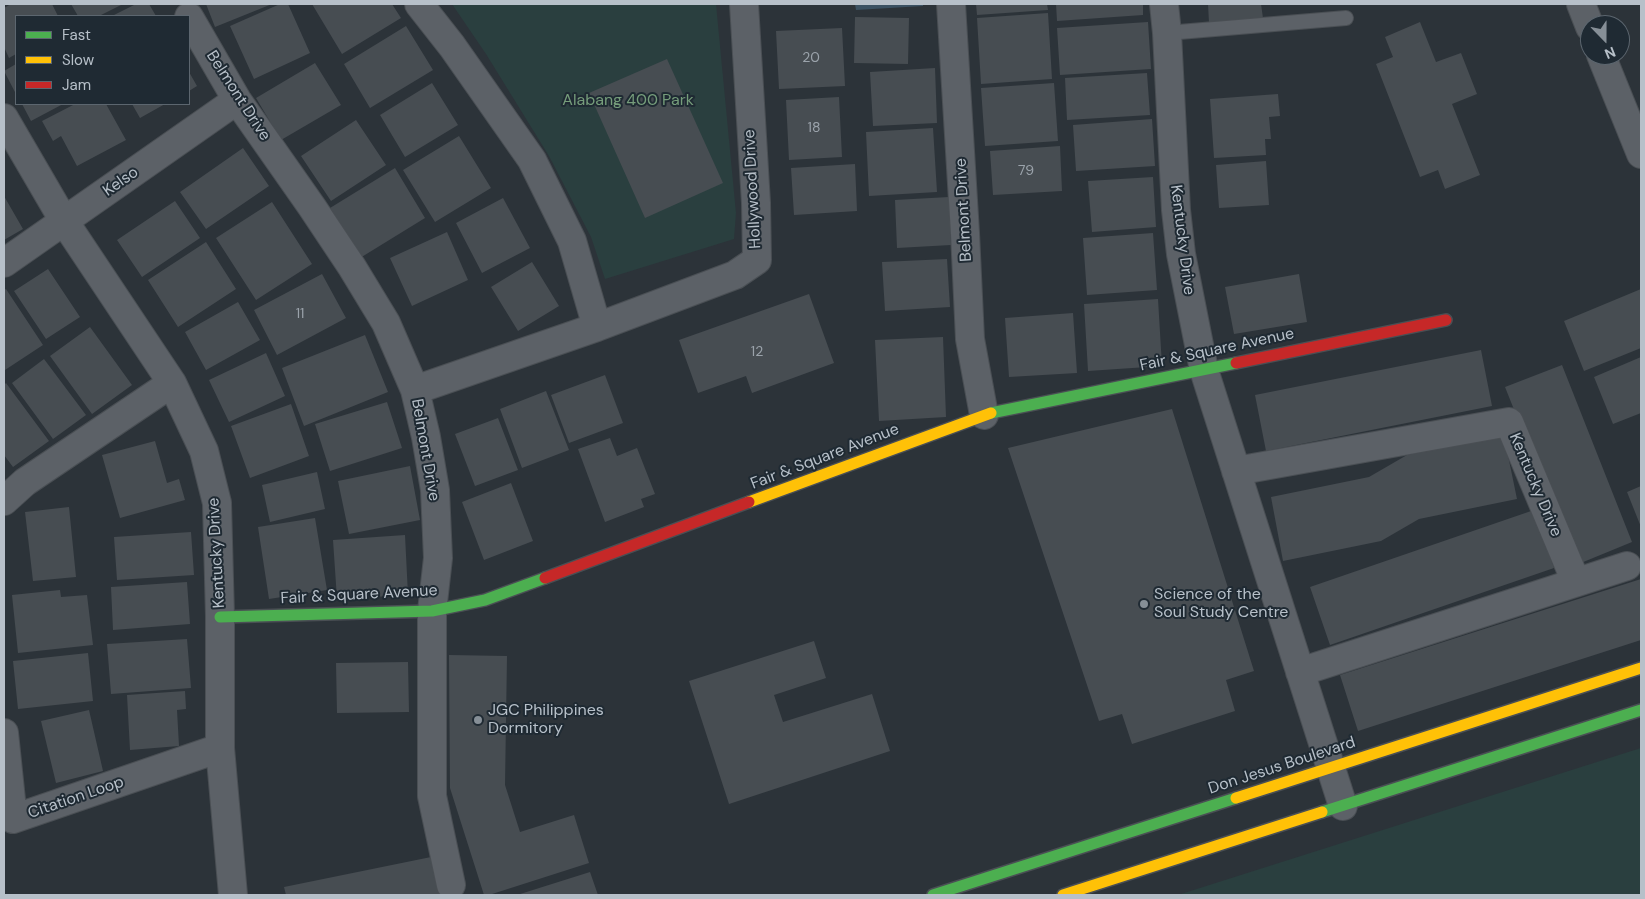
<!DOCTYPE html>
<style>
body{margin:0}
#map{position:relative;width:1645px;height:899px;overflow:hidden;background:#2c3339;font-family:"DM Sans",sans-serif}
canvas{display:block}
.frame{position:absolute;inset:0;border:5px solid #b7c0c9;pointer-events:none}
.legend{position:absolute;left:15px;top:15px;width:175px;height:90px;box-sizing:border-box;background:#1f2a33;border:1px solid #5c666f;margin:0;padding:6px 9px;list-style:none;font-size:15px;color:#b7c0c9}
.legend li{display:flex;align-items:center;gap:10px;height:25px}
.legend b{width:25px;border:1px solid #5c666f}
.north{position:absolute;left:1580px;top:15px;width:50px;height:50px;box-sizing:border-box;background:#1f2a33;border:1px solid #5c666f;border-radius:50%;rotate:158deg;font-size:14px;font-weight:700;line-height:20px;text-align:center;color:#b7c0c9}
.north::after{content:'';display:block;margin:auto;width:18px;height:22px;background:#868f97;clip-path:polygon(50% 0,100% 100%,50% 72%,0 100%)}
</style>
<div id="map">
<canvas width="1645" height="899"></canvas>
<div class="frame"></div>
<ul class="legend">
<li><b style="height:6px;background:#4caf50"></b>Fast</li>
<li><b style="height:6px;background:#ffc107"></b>Slow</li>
<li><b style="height:6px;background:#c62828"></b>Jam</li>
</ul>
<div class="north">N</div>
</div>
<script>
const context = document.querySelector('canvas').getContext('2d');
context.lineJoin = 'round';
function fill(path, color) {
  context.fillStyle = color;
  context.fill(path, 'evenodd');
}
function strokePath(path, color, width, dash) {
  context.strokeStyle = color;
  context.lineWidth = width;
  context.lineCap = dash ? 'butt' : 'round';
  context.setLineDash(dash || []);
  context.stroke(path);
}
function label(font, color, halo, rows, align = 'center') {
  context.font = font + ' "DM Sans",sans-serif';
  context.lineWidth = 4;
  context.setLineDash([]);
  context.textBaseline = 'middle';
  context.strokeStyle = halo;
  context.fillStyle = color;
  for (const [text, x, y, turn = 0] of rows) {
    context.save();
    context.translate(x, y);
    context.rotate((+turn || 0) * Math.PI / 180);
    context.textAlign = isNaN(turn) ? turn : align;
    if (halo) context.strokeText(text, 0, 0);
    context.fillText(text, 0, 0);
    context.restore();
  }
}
const green = new Path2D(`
 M452,4H716L736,213L734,239L605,279L591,237L549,156L486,54Z
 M1641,748V895H1178Z`);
const water = new Path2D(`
 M855,4H923V6L856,10Z`);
const building = new Path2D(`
 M11,4H52L58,16H16V54L9,58L4,47V8Z
 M71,4H123L99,16H78Z
 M136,4H149L156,16H112Z
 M206,4H272L215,27Z
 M280,4H288L310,53L254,79L230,26Z
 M312,4H392L401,18L342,54Z
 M976,4H1047L1048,10L977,15Z
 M1056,4H1143V15L1057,21Z
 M1208,4H1261L1263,18L1209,23Z
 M1048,13L1052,79L981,84L977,18Z
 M855,17L909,18L908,64L854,63Z
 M1148,22L1151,69L1060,75L1057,28Z
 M1420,22L1436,62L1461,53L1477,94L1452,104L1480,175L1445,189L1438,170L1420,177L1376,64L1393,57L1385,37Z
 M406,26L433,70L370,108L344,64Z
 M842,28L845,86L779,89L776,31Z
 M667,59L723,183L645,218L589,93Z
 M315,63L341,105L281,140L256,98Z
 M16,64V94L4,71Z
 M935,68L937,123L873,126L870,72Z
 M189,72L197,86L189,91Z
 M1147,73L1150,115L1067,120L1065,78Z
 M432,83L458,125L405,157L380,115Z
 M1054,83L1058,141L985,146L981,88Z
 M1278,94L1280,116L1269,117L1271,139H1265L1266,155L1214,158L1210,99Z
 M839,97L842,157L789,160L786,100Z
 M22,104H63L31,121Z
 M75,104H106L126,140L77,166L61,136L53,141L42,121Z
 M132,104H165L140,118Z
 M1152,119L1155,166L1076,171L1073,125Z
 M356,120L386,165L331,201L301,156Z
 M933,128L937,192L869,196L866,132Z
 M459,136L491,188L435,222L403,170Z
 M1060,146L1062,191L993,195L990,151Z
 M243,148L269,186L206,229L180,192Z
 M1266,161L1269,205L1219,208L1216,165Z
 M855,164L857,211L794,215L791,168Z
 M395,168L425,218L360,258L330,208Z
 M1153,177L1156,227L1092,232L1088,181Z
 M4,196L23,229L4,240Z
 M949,197L951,245L897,248L895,200Z
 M503,198L530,248L482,273L456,223Z
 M175,201L200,238L142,277L117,240Z
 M272,202L312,264L256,300L216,238Z
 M447,232L468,280L412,306L390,258Z
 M1153,233L1157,290L1087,295L1083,238Z
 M206,242L236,289L178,327L148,280Z
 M947,259L950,307L885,311L882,262Z
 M532,262L559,306L518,331L491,287Z
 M48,269L80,317L46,339L14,291Z
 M322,274L346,318L277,355L254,310Z
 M1299,274L1307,322L1234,334L1225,287Z
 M6,289L43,345L5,370L4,368V290Z
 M1641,289V348L1584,371L1564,321Z
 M809,294L834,363L752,393L746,376L698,393L679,340Z
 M1158,299L1162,366L1088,371L1084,304Z
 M238,302L260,340L206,370L185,332Z
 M1073,313L1077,373L1009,377L1005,318Z
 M90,327L132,385L92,414L50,356Z
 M365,335L388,392L304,426L282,368Z
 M943,337L946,417L879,421L875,340Z
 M1481,350L1492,406L1266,451L1255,395Z
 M266,353L285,396L229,422L209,380Z
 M1641,357V413L1613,424L1594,377Z
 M44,359L86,415L53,439L12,383Z
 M1562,365L1632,542L1576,565L1505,387Z
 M605,375L623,423L569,443L551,395Z
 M6,383L49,441L13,467L4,455V385Z
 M546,391L569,450L522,468L500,409Z
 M387,402L402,448L330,471L315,424Z
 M291,404L309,456L250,478L231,426Z
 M1172,409L1254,671L1226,680L1235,711L1132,744L1122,714L1099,721L1008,448Z
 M498,418L518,470L475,486L455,434Z
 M1504,436L1517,499L1419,519L1381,541L1283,561L1271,497L1369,477L1407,455Z
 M610,438L617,456L637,448L655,494L641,499L644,507L605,522L578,449Z
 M155,441L167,483L179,479L185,500L120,518L102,455Z
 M410,466L420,520L349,534L338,481Z
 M317,472L325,509L270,522L262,485Z
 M511,483L533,541L484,560L462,502Z
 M1641,486V527L1627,492Z
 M69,507L76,577L33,581L25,512Z
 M1534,510L1554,568L1330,645L1310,587Z
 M315,518L327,590L269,599L258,527Z
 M191,532L194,575L117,580L114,537Z
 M405,535L408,595L337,599L333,540Z
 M1641,579V640L1358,731L1340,675Z
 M187,582L190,624L113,630L111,587Z
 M60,590L61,597L87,595L93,645L18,653L12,595Z
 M187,639L191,688L111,694L107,644Z
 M814,641L826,678L774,695L783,722L872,694L890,751L729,804L689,681Z
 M88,653L93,701L18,709L13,661Z
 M449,655L507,656L505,785L520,832L574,815L589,863L489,895H484L450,788Z
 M408,662L409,712L337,713L336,663Z
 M185,691L186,709L177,710L179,746L130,750L127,695Z
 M89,710L103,771L56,783L41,721Z
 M436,856L444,895H286L284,887Z
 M590,872L598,895H517Z`);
const lane = new Path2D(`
 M1167,33L1346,18`);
const street = new Path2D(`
 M419,4L452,46L532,160L572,241L597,327
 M951,4L965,233L970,339L984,415
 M1164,4L1167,33L1176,210L1181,254L1204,370L1343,806
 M1581,4L1590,27
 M189,17L237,100L312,207L352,267L386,323L415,390L426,437L435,490L438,558L432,611V796L451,885
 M1601,55L1641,154
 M4,118L64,221L172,383L204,451L217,503L220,617V748L233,895
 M4,263L237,100
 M415,390L597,327L735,275L757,260L756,203L744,4
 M1236,471L1509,422L1576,582
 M4,501L25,482L172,383
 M1300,672L1627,566
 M4,733L13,819L220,748`);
const fast = new Path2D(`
 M991,413L1236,363
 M220,617L432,611L485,600L545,578
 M1322,812L1641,710
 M933,895L1236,798`);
const slow = new Path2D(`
 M749,502L991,413
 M1236,798L1641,668
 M1063,895L1322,812`);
const jam = new Path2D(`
 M1236,363L1446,320
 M545,578L749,502`);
const markers = [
 [1144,604,5,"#868f97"],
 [478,720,5,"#868f97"]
];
const numberNames = [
 ["20",811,58],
 ["18",814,128],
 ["79",1026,171],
 ["11",300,314],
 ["12",757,352]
];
const streetNames = [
 ["Belmont Drive",238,96,57],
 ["Kelso",121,182,-35],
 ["Hollywood Drive",753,189,-93],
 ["Belmont Drive",964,210,-93],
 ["Kentucky Drive",1182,240,83],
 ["Fair & Square Avenue",1217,350,-12],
 ["Belmont Drive",425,450,80],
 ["Fair & Square Avenue",825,457,-21],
 ["Kentucky Drive",1535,485,67],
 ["Kentucky Drive",217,553,-93],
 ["Fair & Square Avenue",359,595,-3],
 ["Don Jesus Boulevard",1282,766,-18],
 ["Citation Loop",76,798,-19]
];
const parkNames = [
 ["Alabang 400 Park",628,101]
];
const poiNames = [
 ["Science of the",1154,595],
 ["Soul Study Centre",1154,613],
 ["JGC Philippines",488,711],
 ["Dormitory",488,729]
];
fill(green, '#2a3f3f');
fill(water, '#3b5162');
fill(building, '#474d52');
strokePath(lane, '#4a4f54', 16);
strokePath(street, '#4a4f54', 30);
strokePath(fast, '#4a4f54', 14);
strokePath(slow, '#4a4f54', 14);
strokePath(jam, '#4a4f54', 14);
strokePath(lane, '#5c6167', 14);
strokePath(street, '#5c6167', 28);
strokePath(fast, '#4caf50', 11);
strokePath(slow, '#ffc107', 11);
strokePath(jam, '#c62828', 11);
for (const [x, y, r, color] of markers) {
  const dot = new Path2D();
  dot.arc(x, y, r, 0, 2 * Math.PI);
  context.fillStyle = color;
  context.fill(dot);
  strokePath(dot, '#1f2a33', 2);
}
label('14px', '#9ba3ab', null, numberNames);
label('16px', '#b7c0c9', '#1f2a33', streetNames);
label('16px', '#769d7b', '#1f2a33', parkNames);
label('16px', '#b7c0c9', '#1f2a33', poiNames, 'left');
</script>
